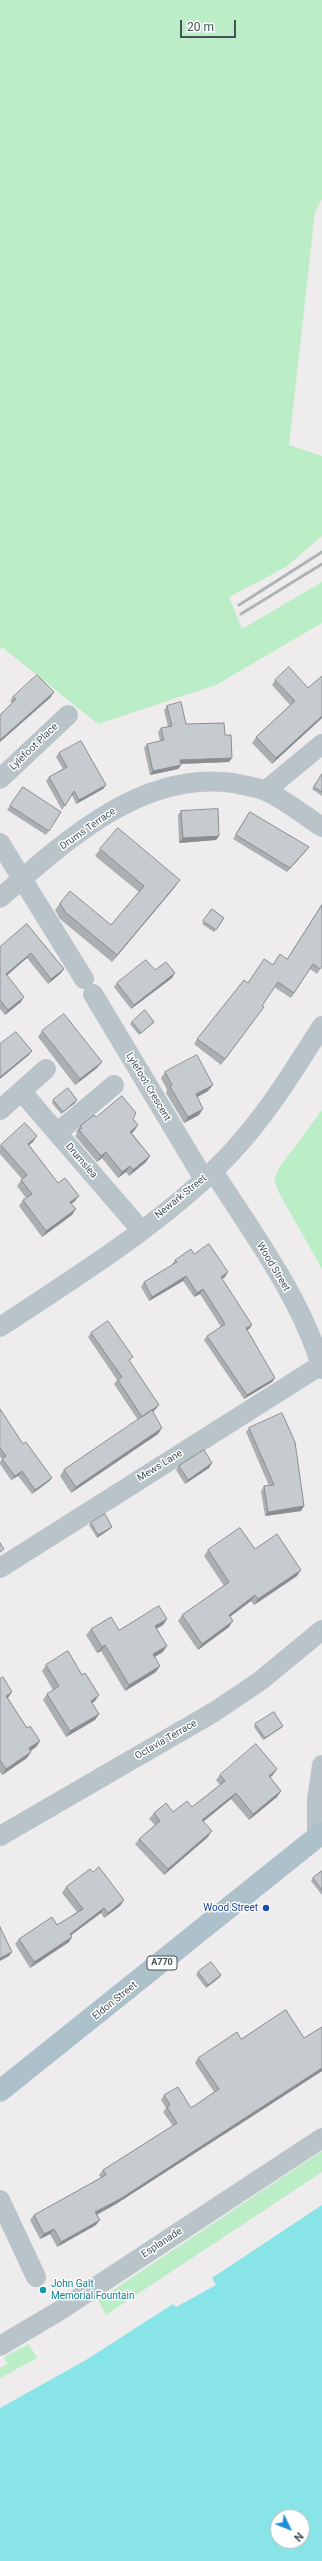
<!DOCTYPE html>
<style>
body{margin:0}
#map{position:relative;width:322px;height:2561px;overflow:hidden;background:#efeced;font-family:Roboto,sans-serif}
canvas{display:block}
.north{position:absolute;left:270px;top:2509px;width:40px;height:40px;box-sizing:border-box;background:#fff;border:1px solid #b5babd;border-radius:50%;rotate:133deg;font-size:11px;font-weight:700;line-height:16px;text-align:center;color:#455359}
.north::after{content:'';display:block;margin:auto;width:14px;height:18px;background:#1e8dd7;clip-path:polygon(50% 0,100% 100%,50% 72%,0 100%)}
.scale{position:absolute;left:180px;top:20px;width:56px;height:18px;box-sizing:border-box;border:2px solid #455359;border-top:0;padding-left:5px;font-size:12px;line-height:14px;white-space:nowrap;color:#455359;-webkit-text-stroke:3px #fff;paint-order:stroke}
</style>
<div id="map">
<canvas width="322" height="2561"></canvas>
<div class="north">N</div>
<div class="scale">20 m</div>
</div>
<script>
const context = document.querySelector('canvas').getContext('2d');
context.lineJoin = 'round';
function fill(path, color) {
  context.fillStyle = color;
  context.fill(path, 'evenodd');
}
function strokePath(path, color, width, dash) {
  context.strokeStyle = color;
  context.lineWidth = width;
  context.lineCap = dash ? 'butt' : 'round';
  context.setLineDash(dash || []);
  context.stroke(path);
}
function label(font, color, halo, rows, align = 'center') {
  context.font = font + ' Roboto,sans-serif';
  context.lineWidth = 3;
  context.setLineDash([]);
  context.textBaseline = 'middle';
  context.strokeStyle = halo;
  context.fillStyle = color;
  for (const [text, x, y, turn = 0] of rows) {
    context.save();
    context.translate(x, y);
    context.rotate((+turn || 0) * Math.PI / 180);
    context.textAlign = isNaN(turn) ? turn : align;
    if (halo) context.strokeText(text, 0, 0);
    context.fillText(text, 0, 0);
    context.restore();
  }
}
const green = new Path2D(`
 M0,0H322V199L315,212L289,445L322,456V536L286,567L229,597L242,629L322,582V623L216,685L98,724L3,648L0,649Z
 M322,1110V1269L278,1191L274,1179L279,1168Z
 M322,2151V2172L106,2315L98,2300Z
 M29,2344L37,2358L0,2378V2368L7,2364L4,2357Z`);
const water = new Path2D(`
 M322,2205V2561H0V2408L86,2360L173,2304L176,2307L216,2285L212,2278ZM278,2517H302V2541H278Z`);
const minor = new Path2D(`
 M0,779L68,715
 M265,791L322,744
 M0,843L84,979
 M0,898C64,842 141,770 233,783C243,785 256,787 266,791C285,800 304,815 322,827
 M93,994L204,1179
 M21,1091L141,1230
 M0,1110L46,1069
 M57,1133L114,1085
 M213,1171C253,1234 301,1297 322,1369
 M0,1327C76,1277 168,1220 230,1154C266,1116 294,1070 322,1026
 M0,1568L321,1365
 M0,1836L214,1712L260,1681L322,1630
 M317,1838V1800L322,1765
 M0,2200L36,2277
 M0,2346L59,2311L322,2138`);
const major = new Path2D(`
 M0,2091L322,1833`);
const rail = new Path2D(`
 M239,605L322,552
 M241,614L322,564`);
const wall = new Path2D(`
 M275,680L308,688L322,718L272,764L252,743L256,737L290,705L272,685Z
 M13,697H51L0,742V715L12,703L10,701Z
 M167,706L186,724L225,735L229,762L181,764V765L178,769L150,775L144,748L147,744L160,741L158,732L161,728L168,727L164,710Z
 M59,753L106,785L103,789L76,804L72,795L62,810L46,781L49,777L63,769L56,757Z
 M322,774V796L312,789Z
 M23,787L61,812L46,835L7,810Z
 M181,811L219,836L216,840L179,843L178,815Z
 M250,812L306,851L287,872L233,839Z
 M100,849L175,887L112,962L60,919L55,910L60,903L111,925L139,892L95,856Z
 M322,904V966L317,974L310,969L291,998L274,987L262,1006L264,1007L221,1065L194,1044L197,1039L248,983L273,964L287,959Z
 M212,909L224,918L214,932L202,924Z
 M27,924L64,969L60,974L48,984L27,958L7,975L21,1002L5,1015L0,1009V947Z
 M155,970L172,978L131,1009L114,987L117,983Z
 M132,1022H154L152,1024L139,1035L130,1024Z
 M42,1031L97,1068L75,1085L38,1037Z
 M165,1072L208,1091L197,1097L199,1115L184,1123L166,1093L167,1090L161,1078Z
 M53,1100H77L75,1103L61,1114L52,1103Z
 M96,1117L133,1119L138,1125L134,1131L132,1133L150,1156L146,1162L129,1176L126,1172L118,1178L102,1158L97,1162L75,1136L77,1134L76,1132L80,1126Z
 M33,1142L29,1145L58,1183L75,1201L71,1204L72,1215L42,1237L19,1206L23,1200L26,1198L17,1186L22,1179L0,1154V1146L1,1145Z
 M194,1254L225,1277L222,1279L252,1325L249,1329L247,1330L275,1378L272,1382L244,1399L204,1340L207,1336L221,1327L200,1294L194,1297L183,1281L149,1301L141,1287L144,1282L172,1265V1264L175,1260Z
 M91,1333L130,1361L156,1409L153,1412L158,1434L71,1493L60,1476L64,1470L138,1420L114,1384L117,1380L88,1337Z
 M0,1409L23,1444L52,1478L48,1482L32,1494L18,1476L11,1480L0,1464V1462L2,1459L0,1457Z
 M249,1428L304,1506L301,1511L265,1516L261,1491L264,1486H269L246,1432Z
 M212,1463L209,1468L185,1484L176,1470L179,1466Z
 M91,1523L110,1529L97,1538L89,1525Z
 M255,1549L297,1576L254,1605L251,1601L230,1617L229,1627L198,1650L178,1621L182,1615L224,1586L204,1556L208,1550Z
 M167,1619L163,1625L156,1629L163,1652L155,1657L156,1672L125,1691L101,1651L97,1653L86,1635L91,1629L119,1630Z
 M46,1665L95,1701L92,1703L99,1714L95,1720L66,1737L43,1700L47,1694L53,1690L42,1671Z
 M0,1679L8,1698L27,1728L40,1741L36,1747L31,1751V1752L27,1758L2,1775L0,1772Z
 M255,1724L283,1726L281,1728L263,1740L254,1727Z
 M220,1775H273L270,1777L281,1791L277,1797L249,1820L231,1799L204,1821L208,1837L164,1875L135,1844L139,1839L155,1825L149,1819L154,1813L173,1812L192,1807L220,1785L216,1780Z
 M322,1871V1895L311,1881L313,1878Z
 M93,1872L124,1900L120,1906L104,1918L101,1913L71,1935L72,1937L69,1942L30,1968L15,1944L19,1939L57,1925L77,1912L62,1893L66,1887Z
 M198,1972L220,1977L206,1988L196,1975Z
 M322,2027V2071L268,2106L116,2204L97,2215L96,2225L57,2247L50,2234L40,2239L30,2220L34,2215L101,2178L99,2175L103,2170L173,2126L163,2112L166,2108L161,2100L164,2095L191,2108L214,2092L195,2063L198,2058L241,2039L304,2038Z`);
const shadedWall = new Path2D(`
 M54,692L51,697L0,742V740Z
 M322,716V718L272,764L276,758Z
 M232,758L229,762L177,764L180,760Z
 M181,765L178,769L150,775L153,771Z
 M106,785L103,789L76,804L79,800Z
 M219,836L216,840L179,843L183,838Z
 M309,847L306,851L287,872L290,868Z
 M180,880L175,887L112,962L117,955Z
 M31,953L27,958L3,979L6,974Z
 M64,969L60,974L48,984L51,979Z
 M175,973L172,978L131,1009L134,1005Z
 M24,997L21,1002L5,1015L8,1010Z
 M32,1051L29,1055L0,1079V1077Z
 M102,1062L97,1068L75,1085L80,1079Z
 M213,1085L208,1091L192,1100L196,1094Z
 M77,1100L75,1103L61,1114L63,1112Z
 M203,1109L199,1115L184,1123L188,1117Z
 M138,1125L134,1131L126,1138L130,1132Z
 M37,1136L33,1142L24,1149L28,1144Z
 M106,1152L102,1158L97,1162L101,1156Z
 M150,1156L146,1162L129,1176L133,1170Z
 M130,1166L126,1172L118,1178L122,1172Z
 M79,1196L75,1201L66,1208L70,1202Z
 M76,1209L72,1215L42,1237L46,1231Z
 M228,1272L225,1277L218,1281L221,1277Z
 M186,1276L183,1281L149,1301L152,1297Z
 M203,1289L200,1294L194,1297L197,1293Z
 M252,1325L249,1329L243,1333L246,1328Z
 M275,1378L272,1382L244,1399L247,1395Z
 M159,1405L156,1409L139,1421L142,1417Z
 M162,1428L158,1434L71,1493L76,1487Z
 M212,1463L209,1468L185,1484L188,1480Z
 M22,1471L18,1476L11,1480L15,1476Z
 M52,1478L48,1482L32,1494L35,1490Z
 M304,1506L301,1511L265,1516L268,1512Z
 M112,1527L110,1529L97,1538L98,1535Z
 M301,1570L297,1576L254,1605L258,1599Z
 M255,1595L251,1601L224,1621L229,1615Z
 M167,1619L163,1625L151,1632L155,1626Z
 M233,1621L229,1627L198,1650L202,1644Z
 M105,1645L101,1651L97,1653L102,1647Z
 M167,1646L163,1652L149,1660L153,1654Z
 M160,1666L156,1672L125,1691L129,1685Z
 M12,1692L8,1698L2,1702L6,1696Z
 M99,1695L95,1701L86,1707L91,1701Z
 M99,1714L95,1720L66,1737L70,1731Z
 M283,1726L281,1728L263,1740L265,1738Z
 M40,1741L36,1747L25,1754L29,1748Z
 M31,1752L27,1758L2,1775L6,1769Z
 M277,1769L273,1775L265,1782L269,1776Z
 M281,1791L277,1797L249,1820L253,1814Z
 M236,1793L231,1799L198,1826L202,1820Z
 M212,1831L208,1837L164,1875L168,1869Z
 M124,1900L120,1906L104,1918L108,1913Z
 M104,1908L101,1913L66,1939L70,1934Z
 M72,1937L69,1942L30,1968L34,1962Z
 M12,1952L9,1956L0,1961V1958Z
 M221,1975L220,1977L206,1988L208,1985Z
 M322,2068V2071L268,2106L116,2204L92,2217L95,2212Z
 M100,2220L96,2225L57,2247L61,2242Z
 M54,2229L50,2234L40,2239L44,2234Z`);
const building = new Path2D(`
 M289,667L308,688L322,676V716L276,758L256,737L295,701L275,680Z
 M37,675L54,692L0,740V715L16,699L13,697Z
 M181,702L186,724L224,723L225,735H231L232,758L180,760L181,765L153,771L147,744L164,740L161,728L172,726L167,706Z
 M81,741L106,785L79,800L74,791L65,806L49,777L67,767L59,753Z
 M322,774V792L314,787Z
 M23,787L61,812L49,831L10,806Z
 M218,809L219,836L183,838L181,811Z
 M250,812L309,847L290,868L236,835Z
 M118,828L180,880L117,955L65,912L60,903L70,891L111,925L144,886L100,849Z
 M322,905V966L320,969L313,964L294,993L278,982L262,1006L264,1007L225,1059L197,1039L244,980L248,983L264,959L273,965L280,954L287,959Z
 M212,909L224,918L216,930L203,921Z
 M27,924L64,969L51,979L31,953L6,974L24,997L8,1010L0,1000V947Z
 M146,960L155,970L166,962L175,973L134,1005L117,983Z
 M145,1010L154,1022L141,1033L132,1022Z
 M64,1014L102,1062L80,1079L42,1031Z
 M16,1032L32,1051L0,1077V1044Z
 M197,1055L213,1085L196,1094L203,1109L188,1117L170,1087L172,1085L165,1072Z
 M68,1088L77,1100L63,1112L53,1100Z
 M122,1096L136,1113L133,1119L138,1125L130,1132L150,1156L133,1170L130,1166L122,1172L106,1152L101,1156L79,1130L82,1128L80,1126L94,1115L96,1117Z
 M25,1123L37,1136L28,1144L58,1183L65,1178L79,1196L70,1202L76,1209L46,1231L23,1200L32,1194L21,1180L27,1175L1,1145Z
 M209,1244L228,1272L221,1277L252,1325L246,1328L275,1378L247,1395L207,1336L225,1324L203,1289L197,1293L186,1276L152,1297L144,1282L177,1262L175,1260L191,1249L194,1254Z
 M108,1321L133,1357L129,1360L159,1405L142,1417L118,1380L122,1377L91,1333Z
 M0,1409L23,1444L26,1442L52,1478L35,1490L22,1471L15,1476L2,1459L6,1456L0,1448Z
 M152,1410L162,1428L76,1487L64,1470Z
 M282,1413L295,1442L304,1506L268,1512L264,1486L274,1485L249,1428Z
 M204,1450L212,1463L188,1480L179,1466Z
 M105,1514L112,1527L98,1535L91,1523Z
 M240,1528L255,1549L277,1534L301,1570L258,1599L255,1595L229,1615L233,1621L202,1644L182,1615L229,1582L208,1550Z
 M0,1543L4,1549L0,1552Z
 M159,1606L167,1619L155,1626L167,1646L153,1654L160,1666L129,1685L105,1645L102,1647L91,1629L111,1617L119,1630Z
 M68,1651L82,1675L85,1673L99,1695L91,1701L99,1714L70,1731L47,1694L59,1686L46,1665Z
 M3,1677L12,1692L6,1696L27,1728L30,1726L40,1741L29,1748L31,1752L6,1769L0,1760V1679Z
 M274,1712L283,1726L265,1738L255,1724Z
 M256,1744L277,1769L269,1776L281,1791L253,1814L236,1793L202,1820L212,1831L168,1869L139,1839L160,1821L154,1813L166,1803L173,1812L187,1801L192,1807L225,1781L220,1775Z
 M99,1867L124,1900L108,1913L104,1908L70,1934L72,1937L34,1962L19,1939L52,1917L57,1925L83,1909L66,1887L90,1869L93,1872Z
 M322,1871V1890L313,1878Z
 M0,1927L12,1952L0,1958Z
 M211,1962L221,1975L208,1985L198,1972Z
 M286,2010L304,2038L322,2027V2068L120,2199L95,2212L100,2220L61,2242L54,2229L44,2234L34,2215L106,2175L103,2170L177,2123L167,2107L170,2105L164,2095L178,2087L191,2108L219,2089L198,2058L237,2032L241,2039Z`);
const markers = [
 [266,1908,4,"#1a4fb4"],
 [43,2290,4,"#0f9aa8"]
];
const shields = [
 [162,1963,30]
];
const shieldNames = [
 ["A770",162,1963]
];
const streetNames = [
 ["Lylefoot Place",34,747,-44],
 ["Drums Terrace",88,829,-35],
 ["Lylefoot Crescent",148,1087,59],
 ["Drumslea",81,1161,49],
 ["Newark Street",181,1197,-39],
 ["Wood Street",273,1267,59],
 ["Mews Lane",160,1466,-32],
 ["Octavia Terrace",166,1740,-30],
 ["Eldon Street",115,2001,-39],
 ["Esplanade",162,2243,-33]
];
const transitNames = [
 ["Wood Street",258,1908]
];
const cultureNames = [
 ["John Galt",51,2284],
 ["Memorial Fountain",51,2296]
];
fill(green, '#bbedc6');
fill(water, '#89e4e8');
strokePath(minor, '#b8c4c9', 20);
strokePath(major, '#adc1cb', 22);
strokePath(rail, '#afb3b7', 3);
fill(wall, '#aaafb2');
fill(shadedWall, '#8b8e91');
fill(building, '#c6cbcf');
strokePath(building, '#8b8e91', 1);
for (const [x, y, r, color] of markers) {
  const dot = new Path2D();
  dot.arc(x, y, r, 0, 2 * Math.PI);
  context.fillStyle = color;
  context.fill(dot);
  strokePath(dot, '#fff', 1.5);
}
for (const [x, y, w] of shields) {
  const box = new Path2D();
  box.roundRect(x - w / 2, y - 7, w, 14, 3);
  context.fillStyle = '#fff';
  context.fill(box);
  strokePath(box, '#455359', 1);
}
label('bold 9px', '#455359', null, shieldNames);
label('10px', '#455359', '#fff', streetNames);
label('10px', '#164399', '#fff', transitNames, 'right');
label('10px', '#0d838f', '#fff', cultureNames, 'left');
</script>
